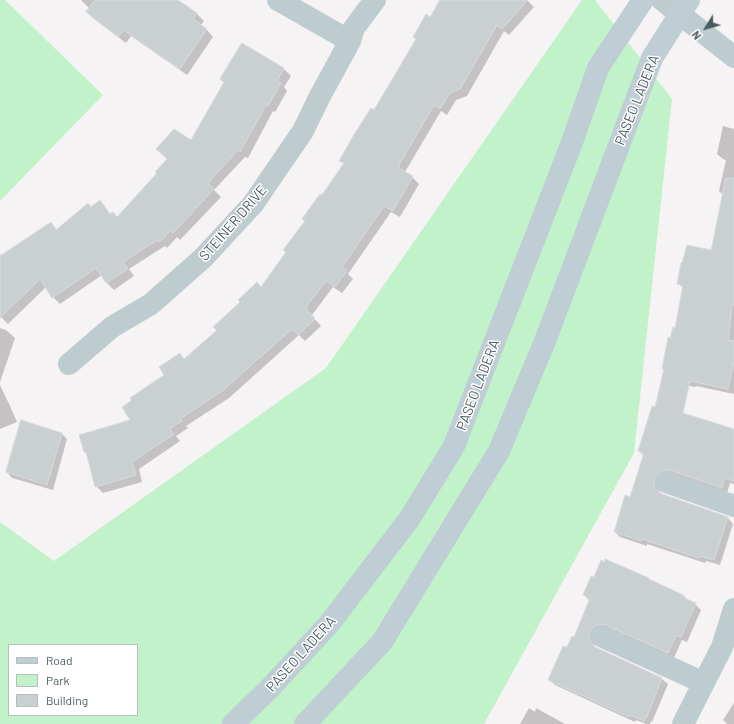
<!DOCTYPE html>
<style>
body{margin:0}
#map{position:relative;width:734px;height:724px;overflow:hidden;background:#f5f3f3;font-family:Barlow,sans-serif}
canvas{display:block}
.legend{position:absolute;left:8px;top:644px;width:130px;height:72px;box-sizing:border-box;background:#fff;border:1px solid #b7bec0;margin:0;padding:5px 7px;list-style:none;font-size:12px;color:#4a5c61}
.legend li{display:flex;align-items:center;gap:8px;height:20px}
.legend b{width:20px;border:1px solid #b7bec0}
.north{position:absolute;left:686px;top:8px;width:40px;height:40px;-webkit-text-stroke:3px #fff;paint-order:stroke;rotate:233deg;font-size:11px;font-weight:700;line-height:16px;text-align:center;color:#4a5c61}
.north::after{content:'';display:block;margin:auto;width:14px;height:18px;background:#4a5c61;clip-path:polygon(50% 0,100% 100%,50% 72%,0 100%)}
</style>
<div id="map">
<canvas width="734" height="724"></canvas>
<ul class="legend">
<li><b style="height:5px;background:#bfced4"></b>Road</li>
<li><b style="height:11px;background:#c2f2ca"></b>Park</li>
<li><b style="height:11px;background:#cacfd2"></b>Building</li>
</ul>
<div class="north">N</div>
</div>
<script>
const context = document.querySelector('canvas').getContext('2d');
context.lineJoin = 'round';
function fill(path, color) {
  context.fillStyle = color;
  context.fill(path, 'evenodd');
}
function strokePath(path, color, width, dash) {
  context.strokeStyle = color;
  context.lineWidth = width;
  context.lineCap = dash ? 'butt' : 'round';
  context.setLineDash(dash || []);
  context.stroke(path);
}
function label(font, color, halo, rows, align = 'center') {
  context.font = font + ' Barlow,sans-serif';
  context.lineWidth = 3;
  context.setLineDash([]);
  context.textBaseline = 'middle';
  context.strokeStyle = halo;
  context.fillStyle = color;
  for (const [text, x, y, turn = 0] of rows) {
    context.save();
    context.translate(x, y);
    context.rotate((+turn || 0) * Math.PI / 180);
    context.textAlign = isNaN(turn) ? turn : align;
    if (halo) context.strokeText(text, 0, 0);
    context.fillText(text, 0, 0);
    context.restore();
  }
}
const green = new Path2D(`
 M0,0H5L103,95L0,201Z
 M582,0H595L672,99L634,453L484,724H0V522L54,561L326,368ZM9,645H137V715H9Z`);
const shadow = new Path2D(`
 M81,0H176L197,14L204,21L200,26L207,30L213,37L187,75L131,36L126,43L94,19L87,12L90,9Z
 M441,0H527L534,7L509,35L504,31L467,96L456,100L447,115L441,111L405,172L412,177L419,184L400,217L391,212L348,274L353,279L342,293L333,287L312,315L314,317H313L321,326L305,341L299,335L229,398L186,426L188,428L176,436L180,441L139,469L142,482L103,493L96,486L87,454L85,452L132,421L180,355L185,360L218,331L261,288L287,253L306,221L345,165L341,161L374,111L417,40L414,37L431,18Z
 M242,44L284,69L291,76L284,87L287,91L275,112L273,111L248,158L245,157L214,190L221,197L180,240L177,237L167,248L165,246L129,269L134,276L114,290L107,283L102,275L60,304L53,297L46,287L8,324L0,316V254L2,256L51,223L57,230L100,202L111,215L118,218L191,142L225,83Z
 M723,126L734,129V394L696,386L695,387L669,382L663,369L671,339L676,329L684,289L678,283L711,252L723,195L719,191L726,160L723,159L717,154Z
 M0,328L6,330L15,338L0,382Z
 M0,385L10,406L17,422L0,429Z
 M22,421L62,434L67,439L53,490L12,478L7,472Z
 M734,430V484L730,483L727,493L659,484V491L661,494L728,518L733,524L720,565L706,561L705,563L647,544V546L620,537L615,532L630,498L644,456L639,451Z
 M650,581L683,595L689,601L695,604L701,610L687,642L682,640L674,658L595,637L594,644L595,648L662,679L668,684L652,722L651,721L650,724H646L636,720L635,722L555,685L549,680L568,648L575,638L590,601L584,595Z
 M734,703V724H727L723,720Z
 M529,708L535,712L536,708L565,724H520Z`);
const building = new Path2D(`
 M95,0H178L197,13L193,19L207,29L180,69L124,30L118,37L86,12Z
 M440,0H528L502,29L497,25L460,89L449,94L440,109L434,105L399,165L400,166L398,168L413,176L393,211L384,206L342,267L347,271L335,287L326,281L306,307L308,309L307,310L315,319L298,335L292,329L222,391L180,419L182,421L170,429L174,434L132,462L136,475L95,487L86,452H84L79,435L130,420L122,407L131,401L130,398L164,375L159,367L180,353L184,359L217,330L213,327L240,302L238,300L257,282L261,287L286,252L283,250L305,221L302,219L320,194L322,195L344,163L339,161L352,138L371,108L374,110L416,39L413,37L426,14L430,17Z
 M242,43L284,68L277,81L281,83L268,106L266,105L240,152L238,150L208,183L214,189L173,233L170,231L160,242L157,240L123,262L128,269L106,283L96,268L52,298L40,279L0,318V256L51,222L56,230L88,203L91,207L100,200L110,214L113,212L117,217L157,173L155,172L167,159L156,149L174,129L191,140L224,82L220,79Z
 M726,178H734V305H732L728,340L734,341V361L728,389L690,381L683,413L734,429V481L724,478L722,488L670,470H664L658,473L654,478V484L656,490L662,494L728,517L714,560L700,556L699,558L642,539L641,541L614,532L625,495L630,497L644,453L638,451L652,406L655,407L664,369H662L668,337L670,338L673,327L675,328L683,285L677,284L681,263H682L687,245L711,250Z
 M21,420L62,433L47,485L6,472Z
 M605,559L649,578V579L683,595L682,597L696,603L681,637L676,635L668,653L606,625L599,624L594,626L590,631L589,638L591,643L595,647L662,678L647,717L646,716L644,721L630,715L629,717L548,680L563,646L567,647L572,636L574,637L590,598L583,595L591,576L594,577L601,560L604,562Z`);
const street = new Path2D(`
 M278,0L350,41
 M662,0L734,57
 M69,364L112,327L151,304L203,258L253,204L303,131L320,96L350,41L354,28L375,0
 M666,482L734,506
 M601,636L704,683
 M683,724L722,647L734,609`);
const secondary = new Path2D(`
 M233,724L270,688L329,624L410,518L454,446L571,145L598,68L643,0
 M305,724L382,642L499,451L545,341L652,58L680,14L689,0`);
const streetNames = [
 ["PASEO LADERA",637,100,-68],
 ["STEINER DRIVE",233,223,-49],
 ["PASEO LADERA",478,385,-69],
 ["PASEO LADERA",301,654,-48]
];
fill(green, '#c2f2ca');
fill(shadow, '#0003');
fill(building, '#cacfd2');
strokePath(building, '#d7dbde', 1);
strokePath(street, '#becccf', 22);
strokePath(secondary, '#bfced4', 22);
label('14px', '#4a5c61', '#fff', streetNames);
</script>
